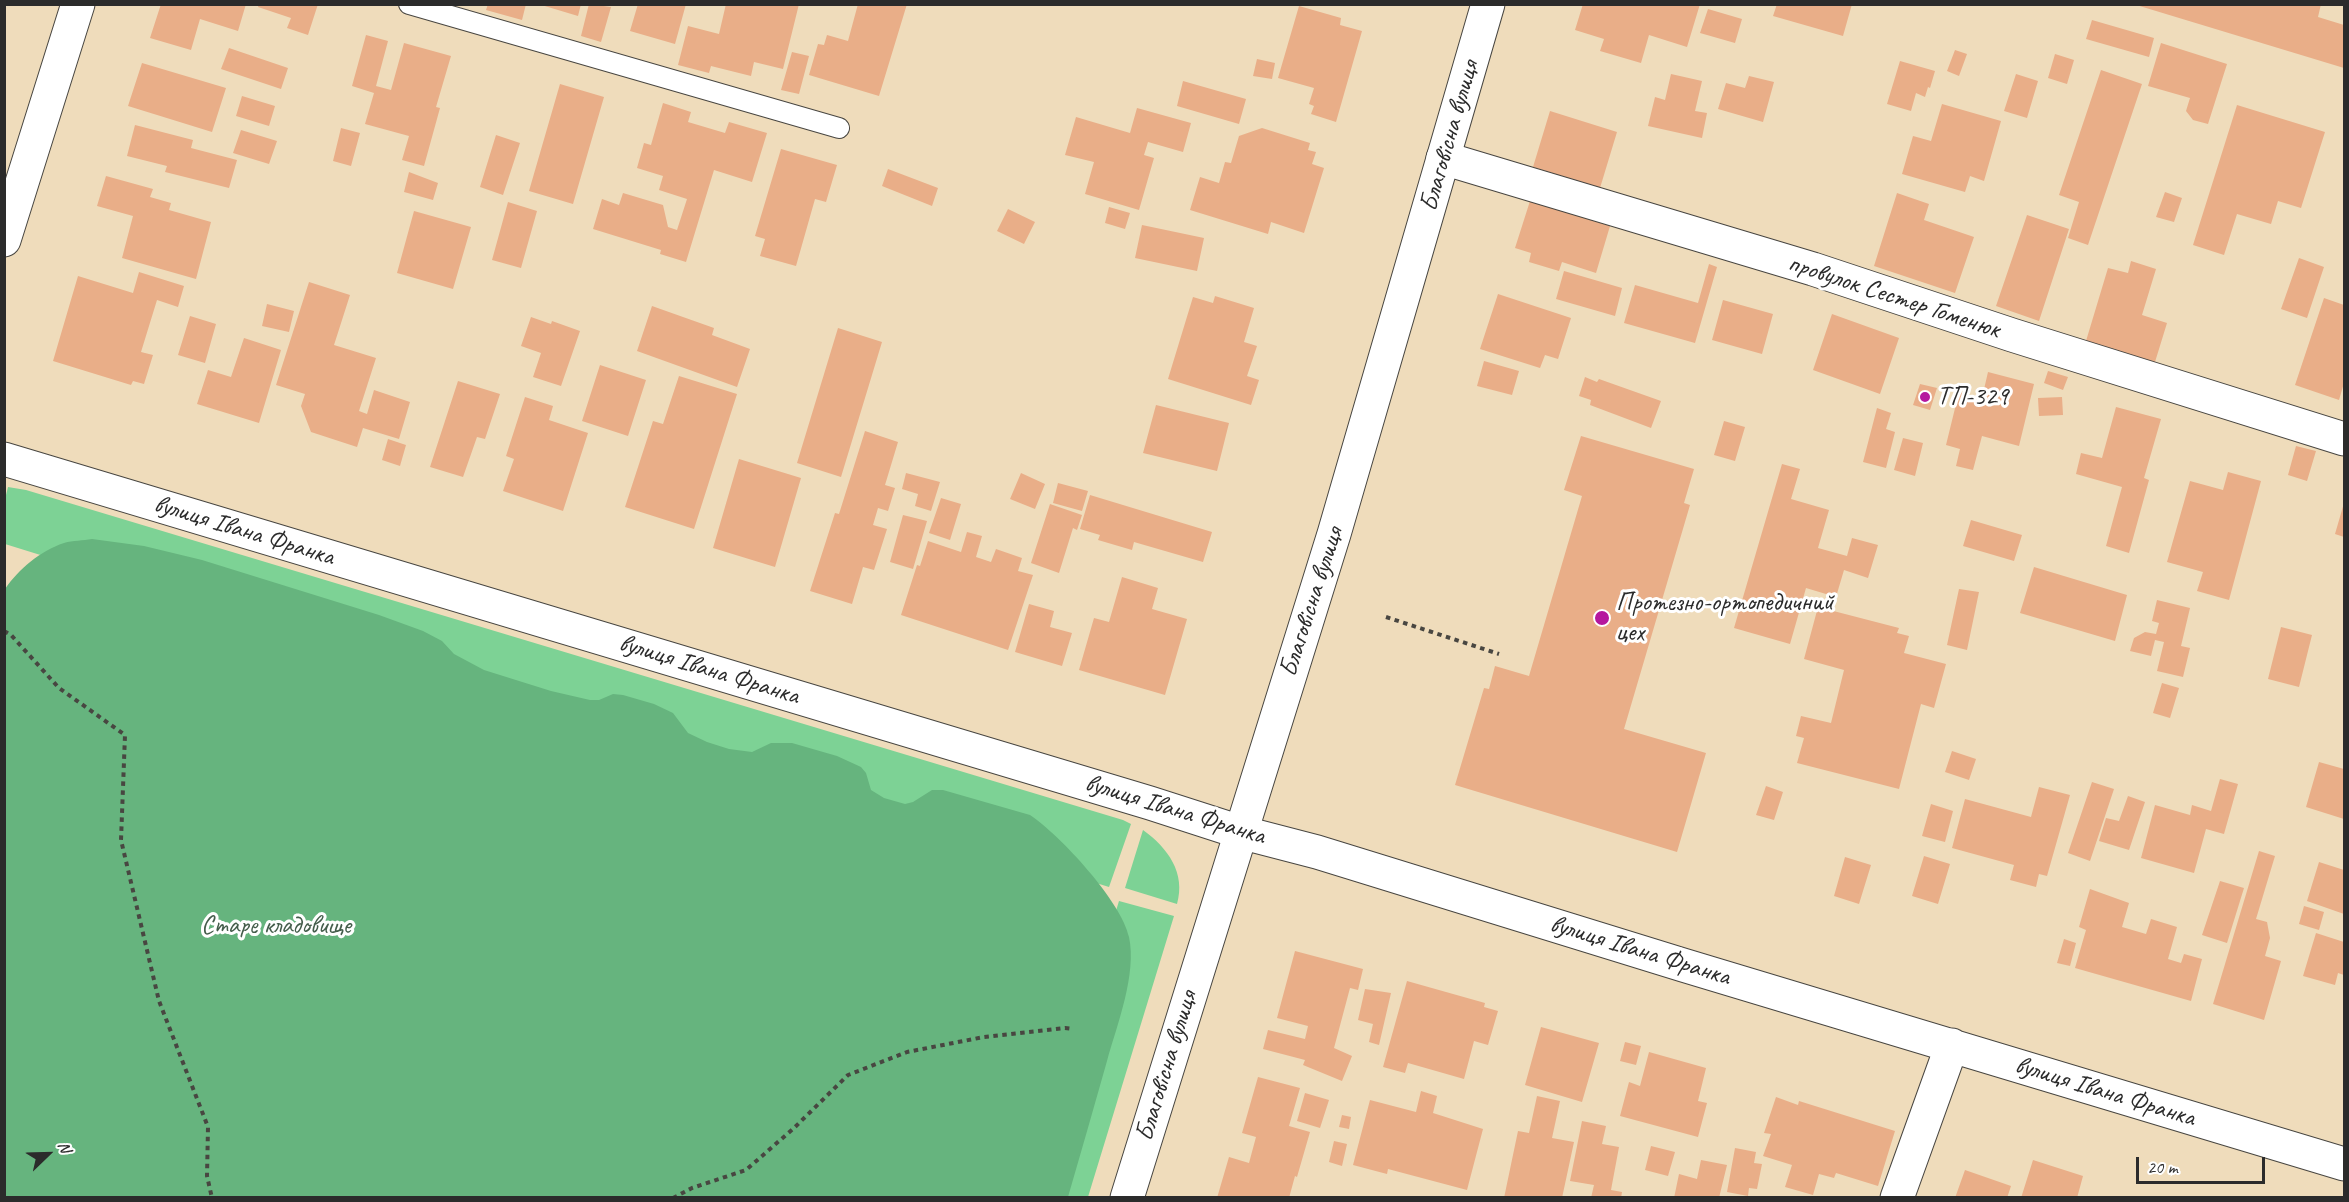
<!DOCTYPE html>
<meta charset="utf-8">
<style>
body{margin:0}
#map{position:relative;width:2349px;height:1202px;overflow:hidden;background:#efdcbb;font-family:Caveat,sans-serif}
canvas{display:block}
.frame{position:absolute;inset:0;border:6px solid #2b2b2b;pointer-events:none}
.north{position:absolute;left:18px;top:1124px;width:60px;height:60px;-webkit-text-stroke:4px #fff;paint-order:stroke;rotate:67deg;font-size:16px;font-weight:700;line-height:24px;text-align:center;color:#2b2b2b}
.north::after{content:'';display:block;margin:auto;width:21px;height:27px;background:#2b2b2b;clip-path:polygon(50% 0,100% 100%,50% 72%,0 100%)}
.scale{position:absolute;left:2136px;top:1157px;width:129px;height:27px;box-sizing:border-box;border:3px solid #2b2b2b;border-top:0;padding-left:8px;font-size:18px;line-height:21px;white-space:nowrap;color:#2b2b2b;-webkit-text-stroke:4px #fff;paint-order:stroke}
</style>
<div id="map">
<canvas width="2349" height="1202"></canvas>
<div class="frame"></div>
<div class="north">N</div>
<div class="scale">20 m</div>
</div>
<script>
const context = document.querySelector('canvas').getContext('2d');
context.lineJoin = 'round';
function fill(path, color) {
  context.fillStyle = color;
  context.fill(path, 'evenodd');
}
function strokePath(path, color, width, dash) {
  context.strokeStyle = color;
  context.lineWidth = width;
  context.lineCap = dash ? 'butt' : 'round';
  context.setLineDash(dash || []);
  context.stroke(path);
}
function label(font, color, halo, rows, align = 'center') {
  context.font = font + ' Caveat,sans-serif';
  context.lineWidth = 6;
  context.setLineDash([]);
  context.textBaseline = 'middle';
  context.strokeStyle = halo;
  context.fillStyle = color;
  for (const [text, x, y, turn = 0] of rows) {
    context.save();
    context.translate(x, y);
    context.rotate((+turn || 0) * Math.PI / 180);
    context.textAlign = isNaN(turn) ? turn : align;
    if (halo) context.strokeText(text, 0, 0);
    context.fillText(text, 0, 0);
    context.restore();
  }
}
const green = new Path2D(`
 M8,487L26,490L1123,820L1131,824L1109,887L5,544V499Z
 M1143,830C1168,848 1186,873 1177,904L1125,888Z
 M1119,901L1174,916L1088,1197L1028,1198Z`);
const forest = new Path2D(`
 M92,539L144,546L202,560L379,615L423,631L442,641L454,654L484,670L551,691L590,700H599L613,694L623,695L654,704L673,713L688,733L707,742L729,749L752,752L771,743H792L837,756L861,767L866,773L871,790L884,798L905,804L913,802L932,790H943L1030,815C1060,835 1122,902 1129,937C1137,974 1117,1025 1107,1061C1094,1107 1081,1152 1068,1197H5V589C19,569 40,551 64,543C73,540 83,541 92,539Z`);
const building = new Path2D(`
 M161,4H246L238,31L200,19L191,50L150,38Z
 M259,4H318L308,35L287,28L291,18L258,7Z
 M488,4H526L522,20L486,10Z
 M538,4H581L578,16Z
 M589,4L611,7L601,42L581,36Z
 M638,4H686L675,44L630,31Z
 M726,4H799L783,69L754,62L751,76L711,66L709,73L678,65L688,26L719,34Z
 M858,4H907L879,96L809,75L818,44L824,45L827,35L848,41Z
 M1583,4H1700L1687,47L1649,35L1641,63L1600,51L1604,39L1575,30Z
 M1777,4H1852L1843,36L1773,16Z
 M2133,4H2321L2318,17L2344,25V68Z
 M1299,6L1341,18L1340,25L1362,31L1336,122L1311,114L1314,106L1309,104L1314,88L1278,78Z
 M1708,9L1742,19L1735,43L1700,33Z
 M2092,20L2154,38L2149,57L2086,39Z
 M366,35L388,41L376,86L391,90L404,43L451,56L436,107L440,108L424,166L402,160L409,136L365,124L374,93L352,86Z
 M2161,43L2227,64L2208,124L2193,120L2186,111L2190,98L2148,86Z
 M229,48L288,68L281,89L221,69Z
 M1955,50L1967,54L1959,76L1947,71Z
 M792,52L809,56L799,94L781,90Z
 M2055,54L2074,60L2067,84L2048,78Z
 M1257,59L1275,63L1272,79L1253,76Z
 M1900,61L1935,71L1930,88L1928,87L1925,97L1916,93L1911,111L1887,104Z
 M142,63L226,88L212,132L128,106Z
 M2101,70L2142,84L2088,245L2068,238L2079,202L2059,195Z
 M1671,74L1702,81L1695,111L1707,113L1702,138L1648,126L1655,97L1665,100Z
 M2016,74L2038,81L2027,118L2004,111Z
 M1749,76L1774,82L1763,122L1718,109L1726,83L1745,88Z
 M1183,81L1246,99L1239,124L1177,106Z
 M560,84L604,97L573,204L529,191Z
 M242,96L275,106L269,126L236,116Z
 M663,103L691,112L688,122L725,133L729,122L767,133L752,182L714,170L686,262L660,254L661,250L593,229L602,199L619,205L623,193L663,205L668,227L677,230L687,199L659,190L663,176L637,168L644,143L651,145Z
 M1942,104L2001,121L1984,181L1970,176L1965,192L1902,174L1913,136L1931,141Z
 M2237,105L2325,132L2301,208L2278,201L2271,224L2237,214L2224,255L2193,245Z
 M1137,108L1191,123L1183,152L1148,142L1144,155L1154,158L1139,210L1085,194L1094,162L1065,155L1076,117L1130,133Z
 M1550,111L1617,132L1600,188L1533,167Z
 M135,125L193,140L191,148L237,160L229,188L165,172L167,166L127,156Z
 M341,128L360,133L351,166L333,161Z
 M1262,128L1310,143L1308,150L1316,152L1312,164L1324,168L1304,233L1271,222L1268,234L1190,210L1200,177L1219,183L1225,162L1231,163L1239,136Z
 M241,130L277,141L269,164L233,153Z
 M496,135L520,143L503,195L480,187Z
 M781,149L837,165L826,202L815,199L796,266L760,256L765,239L755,236Z
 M888,169L938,188L932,206L882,186Z
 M409,172L438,183L433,200L404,192Z
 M106,176L153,189L150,197L171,203L169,210L211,222L196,279L122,258L133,216L97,206Z
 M2165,192L2182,198L2174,222L2156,217Z
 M1897,193L1929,204L1924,220L1974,237L1955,293L1874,266Z
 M1530,201L1610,226L1596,273L1562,262L1559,271L1529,262L1531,253L1515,248Z
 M508,202L537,211L521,268L492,260Z
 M1109,207L1130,213L1125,229L1105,223Z
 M1008,209L1035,222L1024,244L997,231Z
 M414,211L471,227L453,289L397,273Z
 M2027,215L2069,229L2039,321L1996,306Z
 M1142,225L1204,238L1197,271L1135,258Z
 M2299,258L2324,267L2307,318L2281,309Z
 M2131,261L2156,269L2142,315L2167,323L2155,362L2086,341L2108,268L2128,273Z
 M1709,264L1717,267L1695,343L1624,323L1635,285L1698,303Z
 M1564,271L1622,288L1615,316L1556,299Z
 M139,272L184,286L178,307L157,300L141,352L153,355L144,384L133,381L131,385L53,361L78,276L133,293Z
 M309,282L350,295L334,345L376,358L359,411L367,414L374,390L410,402L399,439L363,428L357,447L311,432L301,406L305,394L276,385Z
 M1498,294L1571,318L1558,359L1545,355L1540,368L1480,349Z
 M1215,296L1254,308L1244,342L1257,346L1247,376L1259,380L1251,405L1168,379L1193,297L1213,303Z
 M2324,298L2344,305V383L2339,400L2295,385Z
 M1723,300L1773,314L1762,354L1712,340Z
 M267,304L294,311L289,332L262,326Z
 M652,306L714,328L712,335L750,349L737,387L637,351Z
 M1832,314L1899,338L1880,394L1813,370Z
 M190,316L216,324L205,363L178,355Z
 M531,317L551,324L552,321L580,331L561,386L533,377L541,353L521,346Z
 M838,328L882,342L841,477L797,463Z
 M244,338L281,350L259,423L197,404L208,370L231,377Z
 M1484,361L1519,371L1512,395L1477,386Z
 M600,365L646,380L628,436L582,421Z
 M2048,371L2068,377L2063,390L2044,383Z
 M1988,372L2034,384L2019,446L1982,436L1973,470L1956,466L1960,449L1946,445L1959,392L1982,398Z
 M679,376L737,394L694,529L625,507L653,421L663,424Z
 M1585,377L1597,382L1599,379L1661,401L1651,428L1590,405L1591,400L1579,396Z
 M458,381L500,394L485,439L477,437L463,477L430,467Z
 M1920,384L1937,388L1930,410L1913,405Z
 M525,397L553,406L549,420L588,433L563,511L503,491L514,459L506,456Z
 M2062,397L2063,415L2039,416L2038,398Z
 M1156,405L1229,423L1217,471L1143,453Z
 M2116,407L2161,419L2144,478L2149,480L2129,553L2106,546L2122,487L2076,474L2081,453L2102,458Z
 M1877,408L1891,413L1886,429L1895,432L1886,468L1863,462Z
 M1724,421L1745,427L1735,461L1714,455Z
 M865,431L898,442L885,485L895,488L888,511L878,508L873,525L887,529L874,570L863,567L852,604L810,591L835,513L839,514Z
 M1581,436L1694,469L1684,503L1690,505L1624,729L1706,753L1677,852L1455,785L1484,688L1489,689L1495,666L1529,676L1582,496L1564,490Z
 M1903,438L1923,443L1915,476L1894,470Z
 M388,439L406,445L400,466L382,460Z
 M2296,446L2316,451L2307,481L2288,475Z
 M739,459L801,478L775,567L713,548Z
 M1782,464L1800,469L1791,499L1829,510L1818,548L1847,556L1852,538L1878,545L1868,578L1844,570L1836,597L1806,588L1790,644L1734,628Z
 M2228,472L2261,481L2229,600L2197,591L2203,572L2167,562L2190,481L2223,490Z
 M906,473L940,482L931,511L915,506L918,494L902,489Z
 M1021,473L1045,484L1035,509L1010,499Z
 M1058,483L1088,491L1082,511L1053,503Z
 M1090,495L1212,532L1203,562L1134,542L1132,550L1098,540L1100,535L1080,529Z
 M941,498L961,504L950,540L929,533Z
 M2344,503V537L2335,534Z
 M1050,504L1082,515L1077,530L1073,528L1059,573L1031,563Z
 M903,515L927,521L913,569L890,562Z
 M1971,520L2022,535L2014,561L1963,546Z
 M967,532L982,536L976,557L991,562L996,549L1022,558L1018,571L1033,575L1008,650L901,615L917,565L920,566L928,541L961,552Z
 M2034,567L2127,595L2115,641L2020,613Z
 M1122,577L1158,588L1152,609L1187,619L1165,695L1079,670L1094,618L1109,622Z
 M1959,589L1979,592L1967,650L1947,645Z
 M2157,600L2190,608L2181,646L2190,648L2183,677L2157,671L2164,642L2155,640L2151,656L2130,651L2134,638L2145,632L2156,634L2159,623L2152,621Z
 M1029,604L1054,611L1050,627L1072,633L1062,666L1015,652Z
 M1818,607L1899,628L1897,633L1909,636L1904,653L1946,664L1934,708L1921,704L1899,789L1797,763L1804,738L1796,736L1801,716L1831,723L1844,670L1804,659Z
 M2281,627L2312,635L2299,687L2268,679Z
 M2162,683L2179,688L2170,718L2153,713Z
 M1952,751L1976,759L1969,780L1945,772Z
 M2319,762L2344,769V819L2306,807Z
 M2220,779L2238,784L2224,834L2206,829L2194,873L2141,858L2155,805L2190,815L2192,805L2211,811Z
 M2092,782L2114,789L2090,861L2068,853Z
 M1766,786L1783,792L1774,820L1756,815Z
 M2039,787L2070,795L2047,876L2039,874L2036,887L2010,880L2014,865L1952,848L1965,799L2031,817Z
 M2128,796L2145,802L2129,850L2099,841L2106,818L2119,821Z
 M1931,804L1953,811L1945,842L1922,836Z
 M2259,851L2275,856L2256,919L2267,922L2270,938L2265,956L2281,961L2264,1020L2213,1004Z
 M1924,856L1950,864L1938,904L1912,896Z
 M1845,857L1871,865L1859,904L1834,896Z
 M2319,862L2344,870V914L2307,901Z
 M2220,881L2244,888L2227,943L2202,935Z
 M2090,889L2129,903L2122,927L2146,934L2151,919L2177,927L2168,959L2181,963L2184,954L2202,959L2191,1001L2075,968L2086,930L2079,927Z
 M2304,906L2324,912L2319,930L2299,924Z
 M2316,933L2344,942V975L2338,973L2335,985L2303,976Z
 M2064,939L2076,943L2070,966L2057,963Z
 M1295,951L1363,969L1358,990L1350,988L1334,1048L1352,1056L1342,1081L1303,1065L1305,1060L1263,1049L1268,1030L1305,1039L1308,1026L1277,1018Z
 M1407,981L1485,1003L1484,1007L1498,1011L1488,1045L1474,1041L1464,1079L1408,1063L1405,1073L1383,1067Z
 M1365,989L1391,993L1379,1045L1369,1042L1373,1024L1358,1020Z
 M1541,1027L1599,1043L1582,1102L1525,1085Z
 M1625,1042L1641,1046L1636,1065L1620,1061Z
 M1649,1052L1706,1068L1698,1101L1707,1103L1698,1137L1620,1116L1629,1082L1640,1086Z
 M1258,1077L1300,1088L1289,1126L1310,1132L1297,1177L1295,1176L1289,1198H1217L1229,1157L1249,1163L1256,1137L1242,1133Z
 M1421,1091L1437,1096L1433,1113L1483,1129L1467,1190L1388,1169L1387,1174L1353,1165L1370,1100L1416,1112Z
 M1305,1093L1329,1100L1320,1128L1297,1121Z
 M1537,1096L1560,1101L1552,1138L1574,1142L1562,1198H1504L1518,1131L1529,1133Z
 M1776,1097L1798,1105L1799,1101L1895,1131L1878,1186L1836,1173L1834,1178L1819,1174L1813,1195L1785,1187L1792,1165L1763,1156L1771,1134L1764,1133Z
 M1342,1115L1351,1117L1349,1129L1339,1127Z
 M1582,1121L1606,1126L1602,1144L1619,1147L1611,1190L1622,1192L1621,1198H1591L1594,1185L1570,1181Z
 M1334,1141L1347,1144L1342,1166L1329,1162Z
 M1651,1146L1675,1152L1668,1176L1645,1170Z
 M1735,1148L1756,1152L1754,1163L1762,1164L1757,1189L1749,1188L1748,1196L1727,1192Z
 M1701,1160L1727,1165L1719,1198H1674L1679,1174L1697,1179Z
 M2033,1160L2083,1176L2077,1198H2021Z
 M1965,1170L2011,1186L2007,1198H1955Z`);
const path = new Path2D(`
 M1386,617L1499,654
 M4,631L11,635L59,688L125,735L121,840L159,1001L208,1127L207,1176L212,1198
 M673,1198L692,1188L746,1170L794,1128L848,1075L907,1052L984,1037L1065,1028L1073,1029`);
const service = new Path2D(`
 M409,4L839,128`);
const minor = new Path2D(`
 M1443,158L1813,269L2012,335L2344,439
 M4,459L1150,803L1240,832L1317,852L1683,965L2344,1164
 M1897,1198L1952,1045`);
const secondary = new Path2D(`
 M4,240L78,4
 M1127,1198L1334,534L1488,4`);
const markers = [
 [1925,397,6,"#b5179e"],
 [1602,618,8,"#b5179e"]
];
const streetNames = [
 ["Благовісна вулиця",1450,136,-74],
 ["провулок Сестер Гоменюк",1894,297,18],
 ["вулиця Івана Франка",244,531,17],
 ["Благовісна вулиця",1312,602,-72],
 ["вулиця Івана Франка",709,670,17],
 ["вулиця Івана Франка",1175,810,17],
 ["вулиця Івана Франка",1640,951,17],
 ["Благовісна вулиця",1167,1066,-73],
 ["вулиця Івана Франка",2105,1092,17]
];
const poiNames = [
 ["ТП-329",1937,397],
 ["Протезно-ортопедичний",1616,603],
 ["цех",1616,633]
];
const parkNames = [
 ["Старе кладовище",276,926]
];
fill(green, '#7dd295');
fill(forest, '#66b47e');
fill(building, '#e9ae88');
strokePath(service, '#484641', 22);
strokePath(minor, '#484641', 35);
strokePath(secondary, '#484641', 35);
strokePath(path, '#484641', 4, [4.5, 4.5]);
strokePath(service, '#fff', 20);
strokePath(minor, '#fff', 33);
strokePath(secondary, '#fff', 33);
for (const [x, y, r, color] of markers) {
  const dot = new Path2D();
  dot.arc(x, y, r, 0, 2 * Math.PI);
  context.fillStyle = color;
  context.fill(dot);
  strokePath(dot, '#fff', 2);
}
label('26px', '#2b2b2b', '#fff', streetNames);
label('26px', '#2b2b2b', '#fff', poiNames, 'left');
label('26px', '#445d4b', '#fff', parkNames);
</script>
